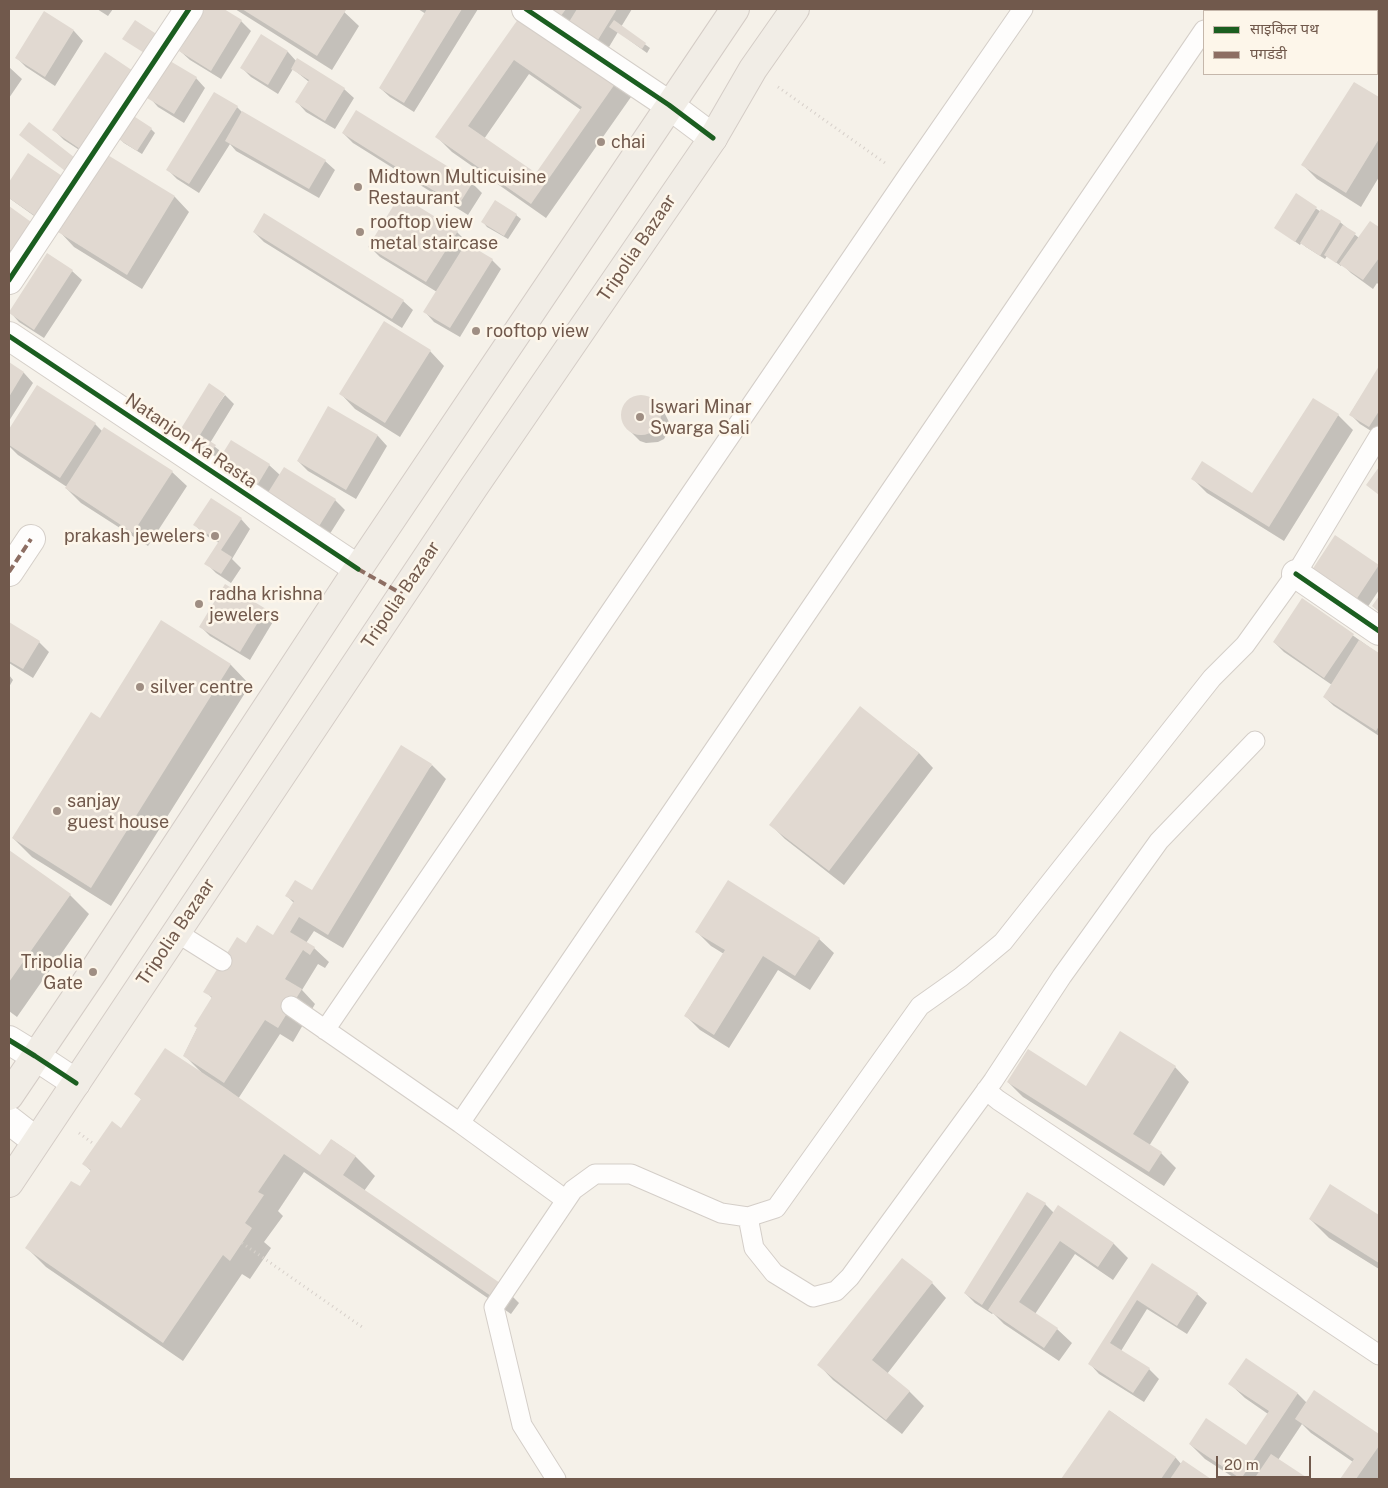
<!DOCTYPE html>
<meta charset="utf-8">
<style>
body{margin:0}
#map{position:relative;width:1388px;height:1488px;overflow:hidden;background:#f5f1e9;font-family:"Public Sans","Noto Sans Devanagari",sans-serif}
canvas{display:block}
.frame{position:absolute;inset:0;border:10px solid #71594c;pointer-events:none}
.legend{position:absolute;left:1203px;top:10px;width:175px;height:65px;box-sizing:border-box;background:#fdf6ea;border:1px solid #c5b7ab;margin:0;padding:6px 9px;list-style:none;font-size:15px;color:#71594c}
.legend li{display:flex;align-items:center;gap:10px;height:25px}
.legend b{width:25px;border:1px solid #c5b7ab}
.scale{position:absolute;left:1216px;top:1456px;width:95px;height:22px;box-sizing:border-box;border:2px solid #71594c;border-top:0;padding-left:6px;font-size:15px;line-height:18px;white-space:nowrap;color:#71594c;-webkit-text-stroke:4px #fdf6ea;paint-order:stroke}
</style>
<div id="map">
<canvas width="1388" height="1488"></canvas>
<div class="frame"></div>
<ul class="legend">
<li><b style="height:6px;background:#1b5e20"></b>साइकिल पथ</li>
<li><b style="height:6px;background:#8d6e63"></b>पगडंडी</li>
</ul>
<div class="scale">20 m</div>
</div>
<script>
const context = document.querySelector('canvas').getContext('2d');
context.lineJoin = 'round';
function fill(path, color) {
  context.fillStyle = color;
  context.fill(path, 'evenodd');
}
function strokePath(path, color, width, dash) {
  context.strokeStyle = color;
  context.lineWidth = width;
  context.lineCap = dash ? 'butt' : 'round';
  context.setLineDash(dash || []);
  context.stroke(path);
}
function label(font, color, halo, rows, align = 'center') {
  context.font = font + ' "Public Sans",sans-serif';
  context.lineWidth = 5;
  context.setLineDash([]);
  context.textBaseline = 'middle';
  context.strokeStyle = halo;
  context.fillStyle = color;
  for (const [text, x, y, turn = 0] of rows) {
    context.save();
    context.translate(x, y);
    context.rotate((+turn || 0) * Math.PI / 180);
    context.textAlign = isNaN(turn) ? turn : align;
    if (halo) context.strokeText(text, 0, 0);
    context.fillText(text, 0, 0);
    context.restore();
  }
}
const shadow = new Path2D(`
 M97,9H113L108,16Z
 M206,9H222L241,21L251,31L221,79L190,60L180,51Z
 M235,9H341L359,26L332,70Z
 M418,9H478L414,112L390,97L380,88L426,14Z
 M537,9H632L621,27L650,48L647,53L618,32L603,57Z
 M44,13L74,31L83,41L55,86L26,67L17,58Z
 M521,16L616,82L631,97L546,218L452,152L437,137ZM529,74L581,110L536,175L484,139Z
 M261,36L288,52L297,62L344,89L354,98L335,129L306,112L297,102L309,82L293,69L278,94L251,77L242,68Z
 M106,54L93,159L64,140L54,130Z
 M9,67L22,79L9,98Z
 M196,78L205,88L184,123L158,107L149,97Z
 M1354,83L1379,99V177L1361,207L1317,179L1303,165Z
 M237,107L243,113L325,161L335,170L319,198L236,151L230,144L199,193L177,179L168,170Z
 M357,112L472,183L482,193L468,215L353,143L343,133Z
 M151,129L155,133L142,154L124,143L119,138Z
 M28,155L51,228L9,198V184Z
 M106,155L175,197L189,212L142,289L74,247L60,232Z
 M1297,195L1321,212L1322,211L1340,222L1359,238L1370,222L1379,229V285L1377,283L1373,289L1351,273L1342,264L1341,266L1327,256L1325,259L1306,247L1301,243L1300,245L1276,228Z
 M9,208L37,228L29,265L9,251Z
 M516,215L521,219L508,239L487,227L483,222Z
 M254,232L403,301L413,310L402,328L264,242Z
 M457,232L467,242L465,244L492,260L501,269L460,337L434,322L425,312L437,292L380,257L370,247Z
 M72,271L82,280L44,338L19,322L10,312Z
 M430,351L444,366L400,437L355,409L341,394Z
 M9,364L24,373L33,383L9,421Z
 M1379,368V436L1360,424L1350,414Z
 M38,387L95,424L103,432L172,472L187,486L148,546L81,503L66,488L67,487L18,455L9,446V432Z
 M225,395L234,404L210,443L224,454L232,442L269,465L280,475L335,500L345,510L326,540L186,450Z
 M637,396H643L653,401L664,412L669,422L670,428L664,439L658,442L646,443L640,441L625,426L622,413L627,402Z
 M329,408L378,436L387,446L356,499L308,471L298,461Z
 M1338,415L1353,430L1284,541L1207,493L1193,479L1253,495Z
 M241,519L250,529L232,559L241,568L231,583L216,573L206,563L219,543L205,535L195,525Z
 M1335,537L1379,567V590L1365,611L1321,582Z
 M1303,600L1379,654V736L1334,706L1324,697L1332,685L1284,652L1274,642Z
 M265,610L274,620L250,660L210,636L201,627Z
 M161,622L231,665L250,685L111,906L32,857L13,838L101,719Z
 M9,623L39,642L49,652L33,678L9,663Z
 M9,675L13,680L9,687Z
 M860,708L919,753L933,768L844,885L785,839L771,825Z
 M432,765L446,779L343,948L314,931L306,943L314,948L329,962L325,968L318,964L302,990L315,1004L293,1042L280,1034L238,1099L320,1157L332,1140L356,1157L375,1176L364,1191L500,1284L519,1303L511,1314L304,1172L278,1211L283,1216L264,1242L271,1248L250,1279L242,1274L183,1361L46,1267L27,1248L80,1188L91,1171L84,1164L121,1130L142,1100L136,1094L201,1072L184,1055L212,998L205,991L247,944L274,937L294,903L287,896L312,892Z
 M9,852L70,895L89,914L17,1017L9,1011Z
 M697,932L819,939L834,953L810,990L778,970L729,1048L700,1030L685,1015L724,954L711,946Z
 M1175,1067L1189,1082L1149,1146L1161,1153L1176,1168L1164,1186L1023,1097L1008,1082L1086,1088Z
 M1331,1186L1379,1216V1269L1329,1238L1310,1219Z
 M1028,1193L1045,1204L1054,1213L1059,1207L1114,1244L1128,1258L1113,1280L1075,1254L1035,1314L1057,1329L1072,1343L1059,1361L1004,1324L993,1313L992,1314L975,1303L965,1293Z
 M1152,1265L1197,1294L1207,1303L1187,1334L1147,1309L1121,1351L1149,1369L1159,1379L1144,1402L1099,1374L1090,1364Z
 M932,1283L946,1298L887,1374L909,1391L924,1406L902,1434L833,1380L819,1365Z
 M1246,1360L1298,1394L1307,1403L1315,1392L1379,1436V1479H1341L1353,1462L1311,1433L1302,1424L1278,1460L1307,1479H1236L1205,1459L1190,1444L1247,1447L1268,1414L1245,1398L1230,1384Z
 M1110,1411L1176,1458L1182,1465L1184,1462L1208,1479H1062Z`);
const building = new Path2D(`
 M205,9H224L242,20L211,71L179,51Z
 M242,9H343L346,10L317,56Z
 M427,9H462L404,103L379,88Z
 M539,9H566L557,21Z
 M577,9H617L593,48L564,30Z
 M44,11L74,30L45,77L15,58Z
 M521,15L617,81L531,204L435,137ZM514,60L582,107L536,173L468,126Z
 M135,20L161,37L149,56L122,39Z
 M614,20L646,43L642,49L609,27Z
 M261,34L288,51L268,85L240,68Z
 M105,52L136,73L83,151L52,130Z
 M297,58L345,88L325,121L295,102L309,80L291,69Z
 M170,61L197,77L174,114L147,98Z
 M1354,82L1379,97V139L1346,193L1301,165Z
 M214,92L238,106L189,184L166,170Z
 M356,110L473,182L458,206L342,133Z
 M242,111L326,160L309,189L225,141Z
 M132,115L152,128L137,151L117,138Z
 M29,122L79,161L69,174L19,135Z
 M28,153L68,180L41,220L9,198V182Z
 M106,154L175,196L127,275L58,232Z
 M1296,193L1317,207L1295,242L1274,228Z
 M400,195L458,231L426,282L368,247Z
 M495,200L517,214L504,236L481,222Z
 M9,206L38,227L19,256L9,249Z
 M1321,209L1341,221L1320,256L1300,243Z
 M264,213L404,300L392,319L253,232Z
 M1370,221L1379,227V258L1363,280L1339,264Z
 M1343,225L1356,233L1336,263L1324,255Z
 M466,243L493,259L450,328L423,312Z
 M47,253L73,270L34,330L9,313V312Z
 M384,321L431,350L385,423L339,394Z
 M9,362L24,372L9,397Z
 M1379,366V411L1369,427L1349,415Z
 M209,383L225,394L200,435L216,445L206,460L174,440Z
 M37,385L96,423L60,478L9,445V429Z
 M621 415a20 20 0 1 1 40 0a20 20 0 1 1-40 0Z
 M1313,398L1339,414L1269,527L1191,479L1202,461L1252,493Z
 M328,406L378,435L346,490L297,461Z
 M104,427L173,471L133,533L65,488Z
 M231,440L270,464L255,489L216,464Z
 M284,467L336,499L316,531L264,499Z
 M1379,467V495L1366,485Z
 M211,498L242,518L221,550L232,557L221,574L204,564L219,541L193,525Z
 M1335,535L1379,565L1354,603L1310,573Z
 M225,584L266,609L240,652L199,627Z
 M1379,596V612L1372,606Z
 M1302,598L1354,634L1324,678L1273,642Z
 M161,620L231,664L91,888L12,838L91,712L100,718Z
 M9,622L40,641L23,669L9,661Z
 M1359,640L1379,653V726L1376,731L1323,697Z
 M860,706L919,753L829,871L769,825Z
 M401,745L432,764L328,935L299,917L290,932L315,947L310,955L303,950L285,979L302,989L278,1028L265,1020L224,1083L183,1056L197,1028L194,1026L212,997L203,992L237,937L246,943L257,925L273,935L294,901L285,896L295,880L312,890Z
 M9,850L71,894L9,982Z
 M728,880L820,938L795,976L763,956L714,1035L684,1016L725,950L695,932Z
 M1120,1031L1176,1066L1133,1134L1162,1152L1149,1172L1007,1082L1028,1049L1086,1086Z
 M165,1048L224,1087L320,1155L331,1139L356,1156L343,1175L500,1283L491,1296L284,1154L258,1192L264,1195L245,1223L252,1228L230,1261L223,1255L163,1343L25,1248L71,1181L80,1186L91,1170L82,1164L112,1121L121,1128L141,1099L134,1094Z
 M1330,1184L1379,1215V1263L1309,1219Z
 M1027,1192L1046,1203L982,1305L964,1293Z
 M1058,1205L1114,1243L1098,1267L1060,1241L1019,1302L1058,1328L1044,1348L988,1310Z
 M902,1258L933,1282L872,1360L910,1391L886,1420L817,1365Z
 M1152,1263L1198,1293L1177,1326L1137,1300L1110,1343L1150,1368L1133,1393L1088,1364Z
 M1246,1358L1298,1393L1241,1479L1189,1444L1206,1418L1246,1445L1269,1411L1228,1384Z
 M1314,1390L1379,1434V1446L1356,1479H1340L1354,1459L1295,1419Z
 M1109,1410L1176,1457L1161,1479H1061Z
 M1271,1454L1309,1479H1254Z
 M1183,1460L1211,1479H1170Z`);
const path = new Path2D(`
 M778,87L885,163
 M79,1133L95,1145
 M242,1243L365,1329`);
const service = new Path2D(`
 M1324,9L1327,11
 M1217,11L1219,9
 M1377,35L1379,37
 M176,932L222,961
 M291,1006L460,1123L566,1200
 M325,1030L906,178L1023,9
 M986,1090L998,1100L1379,1355
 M460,1123L1204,30
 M748,1217L754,1248L774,1273L813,1297L836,1291L850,1277L993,1081L1062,976L1159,841L1255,741
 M556,1479L522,1425L494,1307L573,1190L595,1174H631L721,1213L748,1217L776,1208L920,1006L961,977L1003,942L1212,678L1245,645L1296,574L1379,436`);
const minor = new Path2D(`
 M526,9L669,105L713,138
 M9,280L189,9
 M9,336L358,569
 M9,572L31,539
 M1296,574L1379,631`);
const tertiary = new Path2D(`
 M9,1040L35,1056L76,1083
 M9,1120L36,1141`);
const primary = new Path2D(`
 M9,1096L93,972L358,569L735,9
 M9,1183L474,487L713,138L753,69L795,9`);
const quiet = new Path2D(`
 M358,569L402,594
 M9,572L31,539`);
const cycleway = new Path2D(`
 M526,9L669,105L713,138
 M9,280L189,9
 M9,336L358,569
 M1296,574L1379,631
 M9,1040L35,1056L76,1083`);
const markers = [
 [601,142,5,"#9f8e83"],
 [358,187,5,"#9f8e83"],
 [360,232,5,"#9f8e83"],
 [476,331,5,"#9f8e83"],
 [640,417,5,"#9f8e83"],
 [215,536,5,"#9f8e83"],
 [199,604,5,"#9f8e83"],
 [140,687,5,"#9f8e83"],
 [57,811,5,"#9f8e83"],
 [93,972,5,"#9f8e83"]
];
const poiNames = [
 ["chai",611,142],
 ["Midtown Multicuisine",368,177],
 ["Restaurant",368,198],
 ["rooftop view",370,222],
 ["metal staircase",370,243],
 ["rooftop view",486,331],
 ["Iswari Minar",650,407],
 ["Swarga Sali",650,428],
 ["prakash jewelers",205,536,"right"],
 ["radha krishna",209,594],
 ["jewelers",209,615],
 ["silver centre",150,687],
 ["sanjay",67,801],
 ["guest house",67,822],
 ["Tripolia",83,962,"right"],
 ["Gate",83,983,"right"]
];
const streetNames = [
 ["Tripolia Bazaar",637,248,-56],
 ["Natanjon Ka Rasta",191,441,34],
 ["Tripolia Bazaar",401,595,-56],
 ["Tripolia Bazaar",176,932,-56]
];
fill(shadow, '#0003');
fill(building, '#e1d9d1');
strokePath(service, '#d4cec8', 21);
strokePath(minor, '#d4cec8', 30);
strokePath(tertiary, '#d4cec8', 30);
strokePath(primary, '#d4ccc6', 30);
strokePath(path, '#d7d0ca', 3, [1, 4]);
strokePath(service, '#fefdfc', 19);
strokePath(minor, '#fefdfc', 28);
strokePath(tertiary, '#fefdfc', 28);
strokePath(primary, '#f1ede6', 28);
strokePath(quiet, '#8d6e63', 4, [8, 4]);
strokePath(cycleway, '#1b5e20', 5);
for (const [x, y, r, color] of markers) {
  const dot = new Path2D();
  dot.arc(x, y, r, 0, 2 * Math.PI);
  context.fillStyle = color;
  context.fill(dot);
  strokePath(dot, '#fdf6ea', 2);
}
label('18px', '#71594c', '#fdf6ea', poiNames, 'left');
label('18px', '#71594c', '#fdf6ea', streetNames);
</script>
